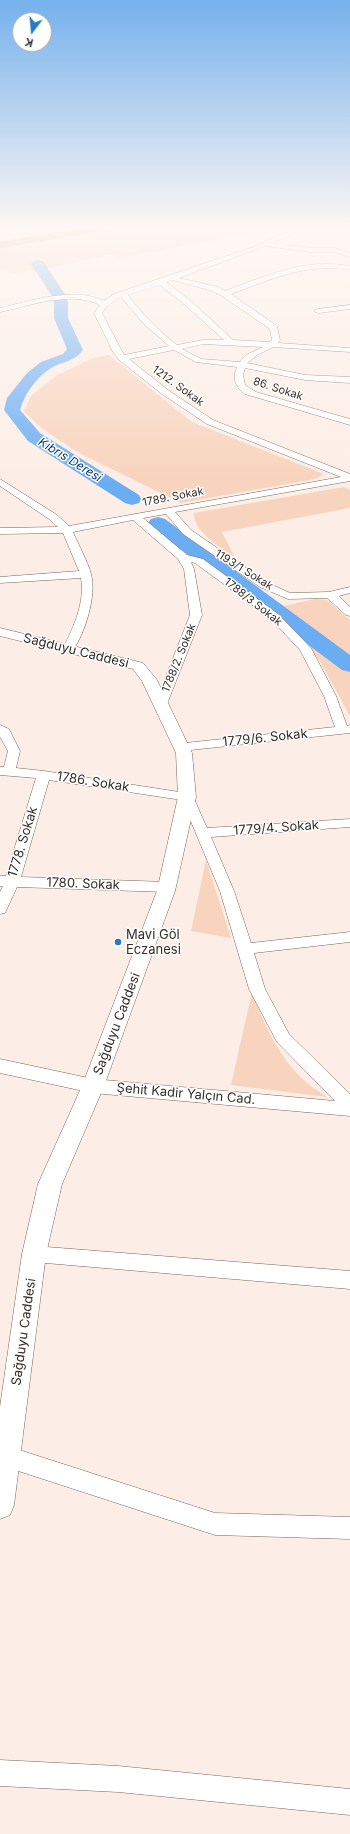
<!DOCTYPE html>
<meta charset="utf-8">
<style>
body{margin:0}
#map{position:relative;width:350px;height:1834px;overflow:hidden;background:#fceee6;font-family:Inter,sans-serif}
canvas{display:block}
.north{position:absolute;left:12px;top:12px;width:40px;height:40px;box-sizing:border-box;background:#fff;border:1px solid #aeaba9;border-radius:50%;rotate:196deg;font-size:11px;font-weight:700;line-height:16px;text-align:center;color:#342c27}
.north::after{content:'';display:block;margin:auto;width:14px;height:18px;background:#257ac8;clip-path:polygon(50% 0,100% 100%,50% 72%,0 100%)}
</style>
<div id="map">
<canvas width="350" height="1834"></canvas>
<div class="north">K</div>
</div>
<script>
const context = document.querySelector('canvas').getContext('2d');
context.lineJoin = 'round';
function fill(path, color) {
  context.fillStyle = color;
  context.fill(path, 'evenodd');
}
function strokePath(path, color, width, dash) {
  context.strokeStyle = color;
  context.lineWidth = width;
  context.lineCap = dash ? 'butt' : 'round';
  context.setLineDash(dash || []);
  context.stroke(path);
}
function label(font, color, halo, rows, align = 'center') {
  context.font = font + ' Inter,sans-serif';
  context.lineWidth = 3;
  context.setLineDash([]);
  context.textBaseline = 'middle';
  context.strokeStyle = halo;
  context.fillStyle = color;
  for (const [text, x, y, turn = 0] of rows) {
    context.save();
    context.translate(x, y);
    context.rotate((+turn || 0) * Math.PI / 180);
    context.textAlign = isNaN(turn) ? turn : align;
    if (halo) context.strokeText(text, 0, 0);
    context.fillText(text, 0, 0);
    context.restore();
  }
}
const green = new Path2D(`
 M130,227H261L248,234L120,258L111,254L56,267L13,273L4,270H0V249Z
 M109,355L192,422L324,474L315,479L181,503L77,452L40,427L24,411L31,396L57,375L93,358Z
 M344,487L350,490V508L222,532L235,558C221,547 194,533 194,513Z
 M272,598L284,606L315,599L327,600L350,620V716L321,663L298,632L264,601Z
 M206,860L231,938L191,931Z
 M252,992C264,1024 279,1058 305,1081C311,1087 320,1092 327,1097L231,1085Z`);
const river = new Path2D(`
 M38,260L43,261L66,296L68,303V318L83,350C74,362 63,361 51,368C37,377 24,394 20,410L40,433L139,495L141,499L139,503L132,505L125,503L28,441L4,410L7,398L27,373L41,362L63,354L67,349L54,318V303L52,296L31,264L33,261Z
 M158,517L165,519L350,655V672L342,670L151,527L148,523L151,519Z`);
const minor = new Path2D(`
 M299,227H310L272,243L311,248H335L350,253V257L334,252H311L265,246L179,278L218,287L225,291C268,275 304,258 350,266V270C305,263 272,279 231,294L277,326L280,340L278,343L350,348V352L273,347L257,355L247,363L305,375L350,377V383L305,380L245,368L243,375L245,385L256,392L350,419V425L245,394C235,387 232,378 237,367L196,362L174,350L129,359L168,390L213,420L350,474V481L175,512L191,530L268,583L290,593L329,592L350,587V593L339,596L350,607V616L346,615L327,598L288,599L260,587L183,534L166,514L143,518L187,555L203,559L278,614L311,648L336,696L347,726L350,725V733L181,751L176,750L175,747L176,744L335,727L324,696L300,650L270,618L195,563L191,562L194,569L202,615L167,704L165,707H157L155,704L190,615L184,569L178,559L133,520L73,532C79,546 87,560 91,574C97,595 85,633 73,650H65L63,648C74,627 85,602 81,578L0,583V577L79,571L63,533L0,534V528L58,527L49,519L0,486V479L57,515L69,526L341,477L207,424L162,394L119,360L113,352L94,313L100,305C70,290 30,306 0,312V308C32,301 73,286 104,301L114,294L253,247ZM172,280L212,291L222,296L270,329L272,340L270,342L233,340L191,301L166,282ZM160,285L185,305L224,340H203L177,345C158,330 142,314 128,295ZM121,297L143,323L169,346L124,355L102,313L107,306ZM203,344L263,347L246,355L240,362L201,359L182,349Z
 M350,305V309L318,313L314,311L318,309Z
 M0,725L9,729L20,751L16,768L44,771L192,794L207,828L350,819V827L211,837L234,891L251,943L350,932V942L254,953L265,989L289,1034L350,1094V1116L93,1093L0,1073V1059L93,1079L335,1101L277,1042L249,989L220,891L182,800L49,780L21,877L167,882L172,883L174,887L172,891L167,892L17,887L5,913L0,914V892L3,886H0V876H6L36,778L0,775V767H4L8,751L0,737Z
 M34,1246L350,1271V1289L34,1262L27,1260L24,1254L27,1248Z
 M7,1446L215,1513L350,1517V1539L215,1535L0,1465V1449Z
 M0,1760L118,1766L350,1789V1815L118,1792L0,1786Z`);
const tertiary = new Path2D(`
 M0,628L143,663L157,680L192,753L196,797L175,891L104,1086L62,1184L46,1254L14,1505L10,1515L0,1519V1407L22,1254L38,1184L82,1086L157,891L178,797L176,753L142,681L133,669L0,636Z`);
const motorway = new Path2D(`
 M88,227H113L108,230L0,248V242Z`);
const markers = [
 [118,942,4,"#257ac8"]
];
const farStreetnames = [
 ["1212. Sokak",178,386,36],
 ["86. Sokak",278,389,18],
 ["1789. Sokak",173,497,-11],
 ["1193/1 Sokak",244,570,32],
 ["1788/3 Sokak",253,602,38],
 ["1788/2. Sokak",179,658,-68]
];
const farWaternames = [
 ["Kıbrıs Deresi",70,460,32]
];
const streetNames = [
 ["Sağduyu Caddesi",76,651,14],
 ["1779/6. Sokak",265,738,-6],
 ["1786. Sokak",93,782,9],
 ["1779/4. Sokak",276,828,-4],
 ["1778. Sokak",23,842,-73],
 ["1780. Sokak",83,884,2],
 ["Sağduyu Caddesi",117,1024,-69],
 ["Şehit Kadir Yalçın Cad.",186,1094,5],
 ["Sağduyu Caddesi",24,1332,-82]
];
const poiNames = [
 ["Mavi Göl",126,935],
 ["Eczanesi",126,950]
];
fill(green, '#f8d3bd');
fill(river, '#6aadf3');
strokePath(minor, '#786559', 1);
strokePath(tertiary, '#786559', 1);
strokePath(motorway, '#d2d1cf', 2);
fill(minor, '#fff');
fill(tertiary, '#fff');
fill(motorway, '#d07e46');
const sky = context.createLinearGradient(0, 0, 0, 484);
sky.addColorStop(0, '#75b1ec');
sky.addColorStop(0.47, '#fef7f4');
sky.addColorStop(1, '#fef7f400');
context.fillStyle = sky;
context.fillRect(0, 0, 350, 484);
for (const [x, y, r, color] of markers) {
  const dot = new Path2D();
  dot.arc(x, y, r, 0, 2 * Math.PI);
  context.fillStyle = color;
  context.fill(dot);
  strokePath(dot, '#fff', 1.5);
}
label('11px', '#342c27', '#fff', farStreetnames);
label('italic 12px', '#01345f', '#fff', farWaternames);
label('13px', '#342c27', '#fff', streetNames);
label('13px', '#342c27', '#fff', poiNames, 'left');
</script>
